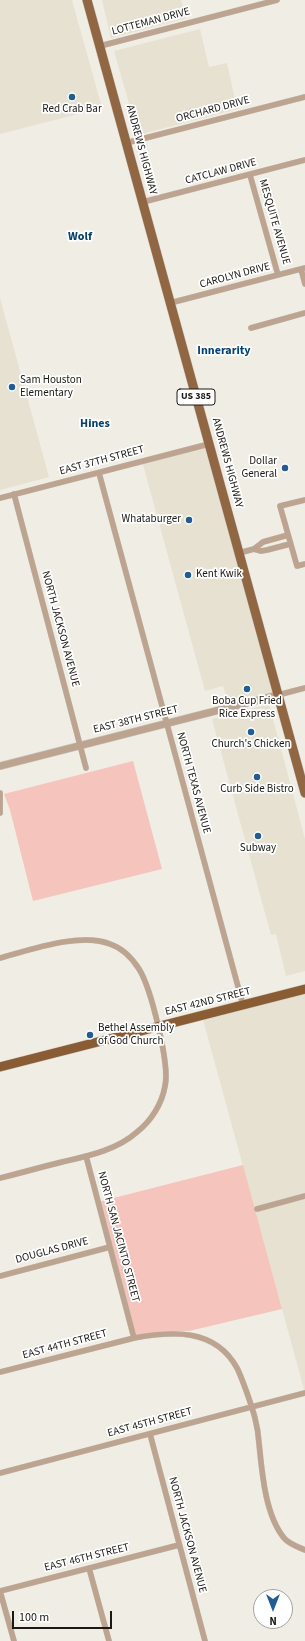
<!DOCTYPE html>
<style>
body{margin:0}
#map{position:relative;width:305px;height:1641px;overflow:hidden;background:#f0ede4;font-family:"Source Sans 3",sans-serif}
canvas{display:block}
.north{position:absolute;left:253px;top:1589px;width:40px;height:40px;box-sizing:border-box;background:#fff;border:1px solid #a3a3a1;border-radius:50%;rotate:180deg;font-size:11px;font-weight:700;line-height:16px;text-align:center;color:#1a1915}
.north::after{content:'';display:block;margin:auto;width:14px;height:18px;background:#215d94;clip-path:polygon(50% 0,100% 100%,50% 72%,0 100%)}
.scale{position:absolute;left:12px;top:1611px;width:100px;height:18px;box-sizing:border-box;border:2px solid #1a1915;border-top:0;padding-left:5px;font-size:12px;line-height:14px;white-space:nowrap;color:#1a1915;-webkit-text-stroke:3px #fff;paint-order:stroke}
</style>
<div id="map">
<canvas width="305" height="1641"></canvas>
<div class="north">N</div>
<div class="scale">100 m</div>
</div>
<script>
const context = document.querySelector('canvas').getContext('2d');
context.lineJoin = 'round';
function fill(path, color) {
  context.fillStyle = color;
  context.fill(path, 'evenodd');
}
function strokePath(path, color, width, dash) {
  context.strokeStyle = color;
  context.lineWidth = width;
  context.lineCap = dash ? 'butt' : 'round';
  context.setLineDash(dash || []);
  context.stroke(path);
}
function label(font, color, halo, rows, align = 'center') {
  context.font = font + ' "Source Sans 3",sans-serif';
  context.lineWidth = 3.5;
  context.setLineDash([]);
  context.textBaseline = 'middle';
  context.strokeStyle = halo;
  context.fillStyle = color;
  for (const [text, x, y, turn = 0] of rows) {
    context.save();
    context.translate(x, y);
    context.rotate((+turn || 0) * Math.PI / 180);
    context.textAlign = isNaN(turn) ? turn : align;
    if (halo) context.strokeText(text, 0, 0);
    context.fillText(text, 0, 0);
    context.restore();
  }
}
const built = new Path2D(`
 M0,0H72L102,108L0,134Z
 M102,0H181L186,18L111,38Z
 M200,29L209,67L227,63L237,109L138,135L114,51Z
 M0,298L49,477L0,490Z
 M209,444L278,695L229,707L223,686L205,691L142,461Z
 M269,704L305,839V971L286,976L276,934L271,935L212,719Z
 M305,989V1393L202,1016Z`);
const green = new Path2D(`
 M133,761L162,869L33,901L10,810L4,794Z
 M243,1165L282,1309L189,1331H165L134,1338L98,1202Z`);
const minor = new Path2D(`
 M100,46L277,0
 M126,143L305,97
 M250,175L278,275
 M143,202L305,160
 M301,269L305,284
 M170,303L305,268
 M251,328L305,313
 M99,473L243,1005
 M14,494L86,768
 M0,498L209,444
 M305,500L280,506L297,566L305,564
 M254,549L263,542L288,535
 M239,553L254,549L261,551L267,550L290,544
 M278,695L305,688
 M0,793V813
 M0,958C30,950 80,932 110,944C122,948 132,958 139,969C151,988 170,1065 165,1086C162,1104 151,1121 137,1132C117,1150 88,1156 62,1162C41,1167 21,1173 0,1178
 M86,1156L134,1338
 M257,1209L305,1196
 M0,1276L110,1247
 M0,1372L134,1338C172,1331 215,1328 237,1368C241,1376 244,1385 247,1393C253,1410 258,1425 259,1443C262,1472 265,1515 284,1538C289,1544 298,1547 305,1550
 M150,1434L205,1641
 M0,1473L305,1393
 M89,1568L109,1641
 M0,1591L179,1545
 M0,1591L14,1641`);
const tertiary = new Path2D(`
 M0,766L278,695`);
const primary = new Path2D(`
 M87,0L305,793`);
const trunk = new Path2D(`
 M0,1067L305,989`);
const markers = [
 [72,97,4,"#215d94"],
 [12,387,4,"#215d94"],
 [285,468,4,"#215d94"],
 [189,520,4,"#215d94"],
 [188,575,4,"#215d94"],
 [247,689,4,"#215d94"],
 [251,732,4,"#215d94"],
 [257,777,4,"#215d94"],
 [258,836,4,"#215d94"],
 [90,1035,4,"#215d94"]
];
const shields = [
 [196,397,38]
];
const shieldNames = [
 ["US 385",196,397]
];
const streetNames = [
 ["LOTTEMAN DRIVE",151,22,-15],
 ["ORCHARD DRIVE",213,110,-15],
 ["ANDREWS HIGHWAY",141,150,75],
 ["CATCLAW DRIVE",221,172,-15],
 ["MESQUITE AVENUE",274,222,74],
 ["CAROLYN DRIVE",235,276,-15],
 ["EAST 37TH STREET",102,461,-15],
 ["ANDREWS HIGHWAY",227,463,75],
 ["NORTH JACKSON AVENUE",60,629,75],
 ["EAST 38TH STREET",136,720,-14],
 ["NORTH TEXAS AVENUE",193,783,75],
 ["EAST 42ND STREET",208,1002,-14],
 ["NORTH SAN JACINTO STREET",118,1237,75],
 ["DOUGLAS DRIVE",52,1251,-15],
 ["EAST 44TH STREET",65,1345,-15],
 ["EAST 45TH STREET",150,1423,-15],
 ["NORTH JACKSON AVENUE",187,1535,75],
 ["EAST 46TH STREET",87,1558,-14]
];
const poiNames = [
 ["Red Crab Bar",72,110],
 ["Sam Houston",20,381,"left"],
 ["Elementary",20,394,"left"],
 ["Dollar",277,462,"right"],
 ["General",277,475,"right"],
 ["Whataburger",181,520,"right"],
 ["Kent Kwik",196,575,"left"],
 ["Boba Cup Fried",247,702],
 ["Rice Express",247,715],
 ["Church's Chicken",251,745],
 ["Curb Side Bistro",257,790],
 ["Subway",258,849],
 ["Bethel Assembly",98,1029,"left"],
 ["of God Church",98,1042,"left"]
];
const neighbourhoodNames = [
 ["Wolf",80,237],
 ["Innerarity",224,351],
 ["Hines",95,424]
];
fill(built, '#e6e1d1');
fill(green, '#f5c4bc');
strokePath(minor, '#cecbc3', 6);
strokePath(tertiary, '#cecbc3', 8);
strokePath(primary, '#cecbc3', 10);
strokePath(trunk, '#cecbc3', 10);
strokePath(minor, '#bda491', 5.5);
strokePath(tertiary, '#bda491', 7);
strokePath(primary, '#916743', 9);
strokePath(trunk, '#895c34', 9);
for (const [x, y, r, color] of markers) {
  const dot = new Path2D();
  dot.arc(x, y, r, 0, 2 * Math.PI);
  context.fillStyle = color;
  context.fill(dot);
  strokePath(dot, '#fff', 1.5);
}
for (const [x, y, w] of shields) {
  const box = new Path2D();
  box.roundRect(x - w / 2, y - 8, w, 16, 3);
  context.fillStyle = '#fff';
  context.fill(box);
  strokePath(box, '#1a1915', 1);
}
label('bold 10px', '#1a1915', null, shieldNames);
label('11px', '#1a1915', '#fff', streetNames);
label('11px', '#1a1915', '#fff', poiNames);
label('bold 12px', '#034171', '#fff', neighbourhoodNames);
</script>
